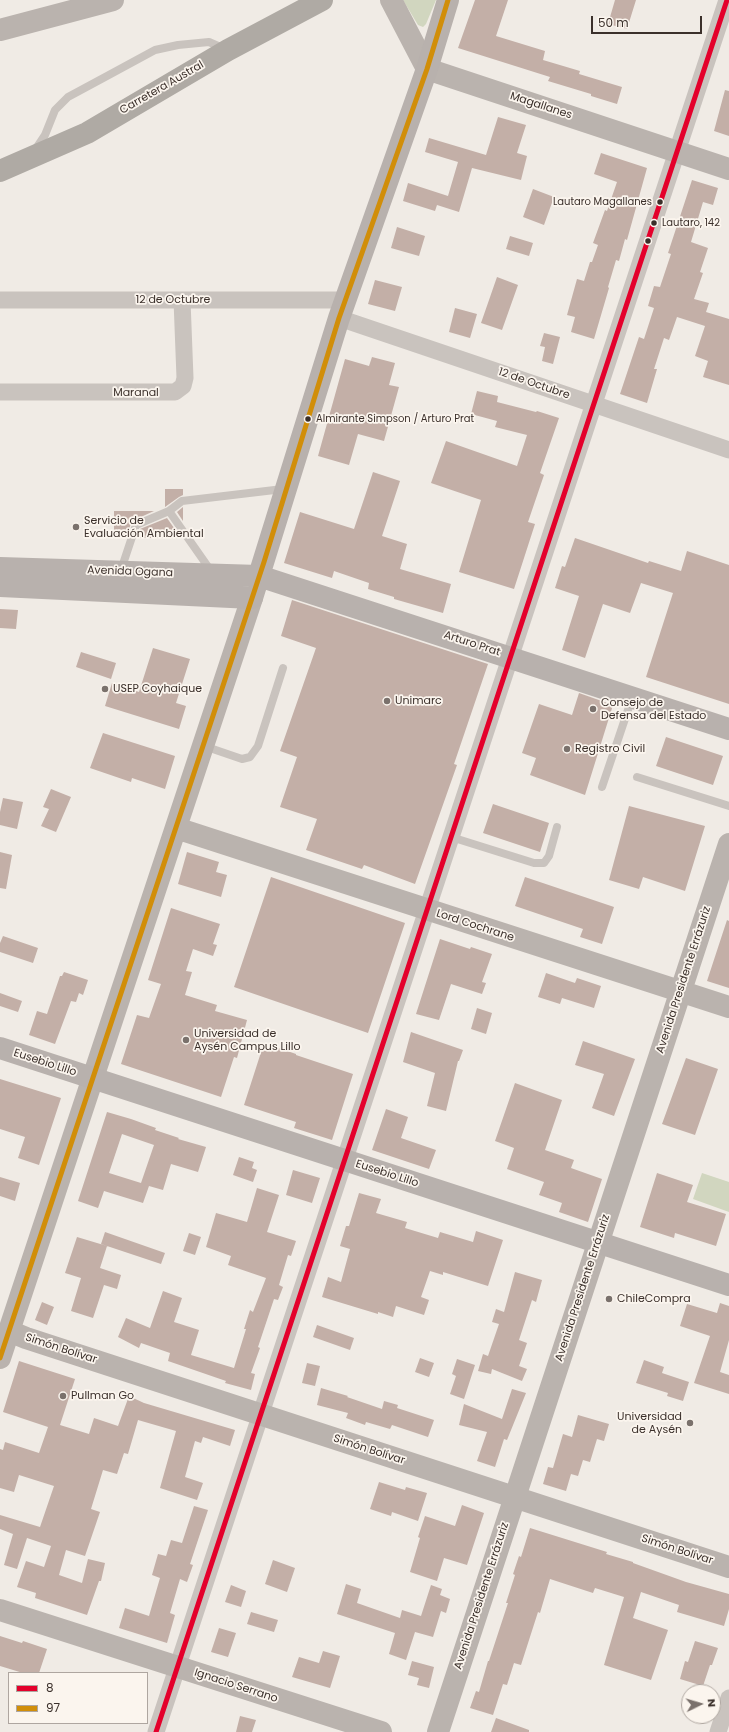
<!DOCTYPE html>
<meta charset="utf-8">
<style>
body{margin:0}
#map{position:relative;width:729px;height:1732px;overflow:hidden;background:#f0ebe5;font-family:Poppins,sans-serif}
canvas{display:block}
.legend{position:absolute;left:8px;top:1672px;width:140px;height:52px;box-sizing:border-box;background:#fbf5ee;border:1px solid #aea6a0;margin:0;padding:5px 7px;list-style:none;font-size:12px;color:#3b302b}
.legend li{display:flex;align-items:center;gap:8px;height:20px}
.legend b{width:20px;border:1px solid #aea6a0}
.north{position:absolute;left:681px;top:1684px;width:40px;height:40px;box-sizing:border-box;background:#fbf5ee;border:1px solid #aea6a0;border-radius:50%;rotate:85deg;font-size:11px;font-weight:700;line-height:16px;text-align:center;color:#3b302b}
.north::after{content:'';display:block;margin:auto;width:14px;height:18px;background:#7a716c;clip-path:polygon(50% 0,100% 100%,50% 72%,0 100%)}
.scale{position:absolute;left:591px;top:16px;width:111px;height:18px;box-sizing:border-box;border:2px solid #3b302b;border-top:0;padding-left:5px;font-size:12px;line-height:14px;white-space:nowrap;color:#3b302b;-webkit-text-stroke:3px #fbf5ee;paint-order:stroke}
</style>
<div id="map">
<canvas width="729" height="1732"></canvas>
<ul class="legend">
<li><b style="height:5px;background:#e4002b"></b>8</li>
<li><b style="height:5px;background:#d18e09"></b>97</li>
</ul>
<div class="north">N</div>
<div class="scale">50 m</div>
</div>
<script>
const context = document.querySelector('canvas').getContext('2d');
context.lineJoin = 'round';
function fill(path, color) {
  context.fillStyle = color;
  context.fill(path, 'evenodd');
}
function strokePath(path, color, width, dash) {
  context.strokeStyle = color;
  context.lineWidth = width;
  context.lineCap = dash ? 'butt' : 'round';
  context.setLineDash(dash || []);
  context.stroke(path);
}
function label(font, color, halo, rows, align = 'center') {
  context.font = font + ' Poppins,sans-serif';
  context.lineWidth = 3.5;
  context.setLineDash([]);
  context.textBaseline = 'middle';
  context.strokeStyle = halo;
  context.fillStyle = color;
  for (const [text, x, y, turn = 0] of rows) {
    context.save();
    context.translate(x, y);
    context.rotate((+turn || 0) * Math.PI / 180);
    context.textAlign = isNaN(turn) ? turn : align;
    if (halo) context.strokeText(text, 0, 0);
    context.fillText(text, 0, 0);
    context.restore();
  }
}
const green = new Path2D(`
 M403,0H436L426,24L423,27L418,25Z
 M702,1173L729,1182V1212L693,1199Z`);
const building = new Path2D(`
 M475,0H508L496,36L545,51L543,60L580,71L579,74L622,87L617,104L591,96V94L548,81L550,77L458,48Z
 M615,0H636L627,29L608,24Z
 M725,90L729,91V136L714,131Z
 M498,117L526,125L517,153L527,156L521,180L472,168L459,212L437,205L435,211L403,201L408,183L448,196L458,162L425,152L429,138L486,155Z
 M601,153L647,168L627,240L625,239L619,261L616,260L608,287L609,288L594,339L571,332L575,317L567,315L577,279L584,281L590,262H592L598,245L593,243L605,210L607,211L617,182L594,174Z
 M692,180L718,188L713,205L703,202L691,242L708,248L700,272L703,273L694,299L709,303L706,312L729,319V385L703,377L708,361L695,356L705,326L677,317L669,340L664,338L654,369H657L647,403L620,394L639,337L644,339L654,308L648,306L654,286L660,287L671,254L668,253Z
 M533,189L554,197L544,225L523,217Z
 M397,227L425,236L419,256L391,248Z
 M510,236L533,243L529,256L506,249Z
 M497,277L518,285L502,330L481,323Z
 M375,280L402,287L395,311L368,304Z
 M455,308L477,314L470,338L449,332Z
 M544,333L560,337L553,364L542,361L545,347L540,346Z
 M372,357L395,363L389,385L399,387L384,441L358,434L349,465L318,456L345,359L369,366Z
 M477,391L498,396L497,402L536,412L537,411L559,418L540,473L544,475L528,522L535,524L514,589L459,572L481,500L431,483L446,441L517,466L527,435L495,427L497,421L471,414Z
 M373,472L400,481L382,536L407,544L400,569L451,584L443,613L394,599V597L368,589L369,583L334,571L332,578L284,563L300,512L354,529Z
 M165,489H183V495L179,497L165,507Z
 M183,507V521L177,512Z
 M114,511H154L132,521L126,537H114Z
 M167,518L181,538H138L140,529Z
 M575,538L648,563L649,561L681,571L687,551L729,565V704L646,677L673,593L641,583L630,613L603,604L585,658L562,650L579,596L555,588L562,566L565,567Z
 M292,600L488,664L454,764L457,765L415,884L364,865L362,869L306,850L317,819L280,807L297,757L280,751L316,648L281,636Z
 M0,609L18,610L16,629L0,628Z
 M153,648L190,659L176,703L186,706L179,729L105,706L112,683L139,692Z
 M81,652L116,663L111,679L76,667Z
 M579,693L613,705L585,795L530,775L536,758L522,753L539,704L572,715Z
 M103,733L175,756L165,789L132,778L131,782L90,768Z
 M666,737L723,756L713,785L656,766Z
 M51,789L71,797L56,832L41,826L49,809L43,807Z
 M3,798L23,802L17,829L0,825V812Z
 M493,804L549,823L540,852L483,833Z
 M629,806L705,826L685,891L643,877L639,889L609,880Z
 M0,852L12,855L6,889L0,888Z
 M187,852L219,862L216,872L227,875L221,897L178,884Z
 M271,877L405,923L368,1033L234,987Z
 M525,877L614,907L602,944L580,937L583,929L515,906Z
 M171,908L220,924L213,944L217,945L213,956L193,949L186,971L192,972L185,995L217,1005L215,1011L247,1020L237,1058L234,1057L221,1097L121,1064L137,1015L149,1018L161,984L148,980Z
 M727,920L729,921V988L707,981Z
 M3,936L38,948L33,963L0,952V943Z
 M440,939L470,949L471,947L492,954L482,982L486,983L482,994L451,984L439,1020L416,1014Z
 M64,972L88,980L83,995L79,993L76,1002L71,1001L55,1044L29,1035L37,1011L47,1014L60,976H62Z
 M546,973L575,983L577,978L601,986L594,1008L562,998L560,1004L538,997Z
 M0,993L22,1001L18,1012L0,1006Z
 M477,1008L492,1013L486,1034L471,1029Z
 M411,1032L463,1050L459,1061H458L446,1111L427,1106L435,1073L403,1062Z
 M583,1041L635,1059L614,1116L592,1108L604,1074L575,1065Z
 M264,1043L296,1054V1055L353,1074L332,1140L294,1128L296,1122L244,1105Z
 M686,1058L718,1069L695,1135L662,1124Z
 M0,1079L61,1098L39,1165L18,1158L25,1137L0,1129Z
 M515,1083L562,1100L545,1150L574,1160L571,1168L602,1179L588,1222L559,1212L562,1203L539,1195L544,1182L507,1169L514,1148L495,1141Z
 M386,1109L408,1117L401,1138L436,1150L429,1169L372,1150Z
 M107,1112L131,1119L156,1128L155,1130L179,1138L178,1139L206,1147L198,1172L171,1164L163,1190L149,1186L143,1203L104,1191L98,1208L78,1201ZM122,1134L154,1145L141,1183L109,1173Z
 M239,1157L254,1162L252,1168L257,1170L253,1182L233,1175Z
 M293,1170L320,1178L312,1203L286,1195Z
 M657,1173L693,1185L687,1202L726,1214L716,1246L675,1233L674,1238L640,1227Z
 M0,1177L20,1183L15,1201L0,1196Z
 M257,1188L279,1195L267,1232L296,1241L291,1256L288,1255L279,1285L283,1287L278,1300L274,1299L258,1347L260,1348L251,1373L255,1374L251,1390L225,1383L226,1381L168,1361L170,1353L141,1343L139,1348L118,1337L126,1318L150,1328L163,1291L182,1298L174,1322L199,1330L191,1355L234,1368L246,1329H244L250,1310L253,1312L266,1278L228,1265L231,1256L206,1247L216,1213L247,1222Z
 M359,1193L381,1199L376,1213L407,1222L405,1228L438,1238L440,1232L473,1242L476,1231L503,1240L488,1286L443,1272V1275L430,1271L421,1297L429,1300L424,1315L396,1306L393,1317L378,1312V1314L322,1297L328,1277L341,1282L350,1249L340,1246L346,1226H349Z
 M105,1232L165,1253L161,1264L101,1244Z
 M189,1233L201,1237L195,1255L183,1251Z
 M77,1237L107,1246L100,1268L121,1275L117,1289L104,1285L93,1318L71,1311L81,1278L65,1273Z
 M515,1272L542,1280L536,1302L532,1300L519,1340L527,1343L519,1366L527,1369L522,1381L492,1369L491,1374L478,1371L483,1354L488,1356L499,1324L492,1322L496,1309L504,1312Z
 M42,1302L54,1307L47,1325L35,1320Z
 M720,1303L729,1306V1340L720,1372L729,1375V1394L694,1383L710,1336L680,1326L687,1304L717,1313Z
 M317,1325L354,1338L350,1350L313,1337Z
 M420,1358L434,1363L429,1377L415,1372Z
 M457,1359L475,1365L464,1399L450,1394L456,1376L452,1374Z
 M644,1360L664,1367L662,1373L689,1382L683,1401L667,1396L668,1393L636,1383Z
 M19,1361L75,1379L60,1425L89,1434L94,1418L118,1426L129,1396L144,1403L235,1430L230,1446L203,1437L201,1443L195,1441L185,1477L203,1483L197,1500L160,1488L176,1431L138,1420L128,1454L124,1453L117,1474L103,1470L91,1509L100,1512L85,1556L66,1550L59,1575L82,1583L88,1559L105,1563L101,1581H99L87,1615L35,1598L36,1593L17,1587L26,1561L44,1567L51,1546L27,1538L17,1569L4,1565L13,1534L0,1529V1515L40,1527L54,1486L19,1475L14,1492L0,1488V1449L3,1450L5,1442L39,1453L48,1427L3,1412Z
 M307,1363L320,1366L315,1386L302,1383Z
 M321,1388L348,1396L347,1397L382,1409L384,1401L398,1405L397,1408L434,1420L428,1437L392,1425L390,1429L366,1422L365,1425L346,1418L348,1413L317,1405Z
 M512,1389L526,1393L507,1440L504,1439L495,1467L477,1461L487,1432L459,1425L464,1404L502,1419Z
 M578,1415L609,1424L604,1441L597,1439L590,1462L583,1460L578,1476L571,1474L566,1491L543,1484L548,1467L553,1468L563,1434L572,1437Z
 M379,1482L405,1490L406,1487L427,1493L418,1521L392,1512L391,1516L370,1509Z
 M462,1505L484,1513L467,1565L444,1558L437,1581L410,1572L420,1538L418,1537L425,1516L455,1526Z
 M194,1506L208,1510L190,1564L193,1565L187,1582L180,1579L170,1613L175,1615L167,1643L119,1628L125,1608L149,1616L160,1578L152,1575L158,1554L166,1556L171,1540L182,1543Z
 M530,1528L607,1552L606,1554L633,1562V1563L686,1582L729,1594V1609L724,1626L677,1612L679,1605L641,1592L633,1618L668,1630L651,1680L604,1665L624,1597L595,1588L593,1593L550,1579L540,1613L538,1612L521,1665L514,1663L507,1685L503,1684L493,1715L470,1708L476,1691L479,1692L488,1661H489L508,1603H506L515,1575L513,1574L519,1556L521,1557Z
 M273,1560L295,1568L287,1592L265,1584Z
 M346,1584L361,1589L357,1603L400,1618L402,1610L421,1616L431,1585L442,1589L440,1595L450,1599L446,1613L441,1611L433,1637L415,1632L406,1660L389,1654L395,1633L337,1614Z
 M231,1585L246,1591L241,1607L225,1602Z
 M251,1612L278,1620L274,1632L247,1624Z
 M219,1628L236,1633L228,1657L211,1652Z
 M0,1636L22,1643L23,1641L47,1649L39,1673H23L0,1666Z
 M695,1641L718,1648L712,1665H710L703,1686L680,1679L685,1661L688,1662Z
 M323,1651L340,1656L330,1688L292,1677L299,1657L319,1663Z
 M412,1661L434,1667L429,1688L417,1685L419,1678L408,1675Z
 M240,1716L256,1720L252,1732H236Z
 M496,1718L529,1730V1732H491Z`);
const lane = new Path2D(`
 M35,150L45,135L55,110L68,97L107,76L155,50L178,45L209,42L225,49
 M121,570L136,525L169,511
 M211,571L169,511L182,501L283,489
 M204,746L242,759L250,757L258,746L283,668
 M637,777L729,806
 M602,787L632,698
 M451,837L534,863H544L549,856L557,827`);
const street = new Path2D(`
 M0,300H346
 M339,318L729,450
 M0,392H175L183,386L185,378L182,300
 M156,1732L727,0
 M718,1732L729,1698`);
const secondary = new Path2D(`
 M391,0L427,69L729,169
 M0,30L113,0
 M176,828L729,1007
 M9,1331L26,1338L729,1567
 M0,1358L252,598
 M0,1610L381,1732
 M438,1732L729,844`);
const primary = new Path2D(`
 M0,568L259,576L729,729
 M0,586L252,598L339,318L427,69L448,0
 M0,1048L729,1285`);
const highway = new Path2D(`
 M0,171L87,133L228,50L322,0`);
const bus1 = new Path2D(`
 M156,1732L727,0`);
const bus2 = new Path2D(`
 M0,1358L264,562L339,318L427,69L448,0`);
const markers = [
 [660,202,3.5,"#3b302b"],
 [654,223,3.5,"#3b302b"],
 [648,241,3.5,"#3b302b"],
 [308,419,3.5,"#3b302b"],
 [76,527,4,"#7a716c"],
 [105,689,4,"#7a716c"],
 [387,701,4,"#7a716c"],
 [593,709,4,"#7a716c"],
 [567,749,4,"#7a716c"],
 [186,1040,4,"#7a716c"],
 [609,1299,4,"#7a716c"],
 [63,1396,4,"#7a716c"],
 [690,1423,4,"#7a716c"]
];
const busNames = [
 ["Lautaro Magallanes",652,202,"right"],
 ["Lautaro, 142",662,223],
 ["Almirante Simpson / Arturo Prat",316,419]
];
const streetNames = [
 ["Carretera Austral",162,88,-30],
 ["Magallanes",541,106,18],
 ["12 de Octubre",173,300],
 ["12 de Octubre",534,384,19],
 ["Maranal",136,393],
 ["Avenida Ogana",130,572,2],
 ["Arturo Prat",472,644,18],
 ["Lord Cochrane",475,926,18],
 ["Avenida Presidente Errázuriz",684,980,-72],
 ["Eusebio Lillo",45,1063,18],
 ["Eusebio Lillo",387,1174,18],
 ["Avenida Presidente Errázuriz",583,1288,-72],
 ["Simón Bolívar",61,1349,18],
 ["Simón Bolívar",369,1450,18],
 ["Simón Bolívar",677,1550,18],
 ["Avenida Presidente Errázuriz",482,1596,-72],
 ["Ignacio Serrano",236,1686,18]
];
const poiNames = [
 ["Servicio de",84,521],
 ["Evaluación Ambiental",84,534],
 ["USEP Coyhaique",113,689],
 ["Unimarc",395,701],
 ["Consejo de",601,703],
 ["Defensa del Estado",601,716],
 ["Registro Civil",575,749],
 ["Universidad de",194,1034],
 ["Aysén Campus Lillo",194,1047],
 ["ChileCompra",617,1299],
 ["Pullman Go",71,1396],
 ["Universidad",682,1417,"right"],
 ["de Aysén",682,1430,"right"]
];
fill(green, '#d1d6bf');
fill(building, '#c3afa7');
strokePath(lane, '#c9c3be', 8);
strokePath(street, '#c9c3be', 17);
strokePath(secondary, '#bab3ae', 22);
strokePath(primary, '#b8b1ad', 22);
strokePath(highway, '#afaaa4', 22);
strokePath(bus1, '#e4002b', 5);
strokePath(bus2, '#d18e09', 5);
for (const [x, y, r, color] of markers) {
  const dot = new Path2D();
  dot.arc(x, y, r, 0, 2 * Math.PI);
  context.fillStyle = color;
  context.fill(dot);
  strokePath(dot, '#fbf5ee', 1.5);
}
label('10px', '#3b302b', '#fbf5ee', busNames, 'left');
label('11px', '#3b302b', '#fbf5ee', streetNames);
label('11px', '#3b302b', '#fbf5ee', poiNames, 'left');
</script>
